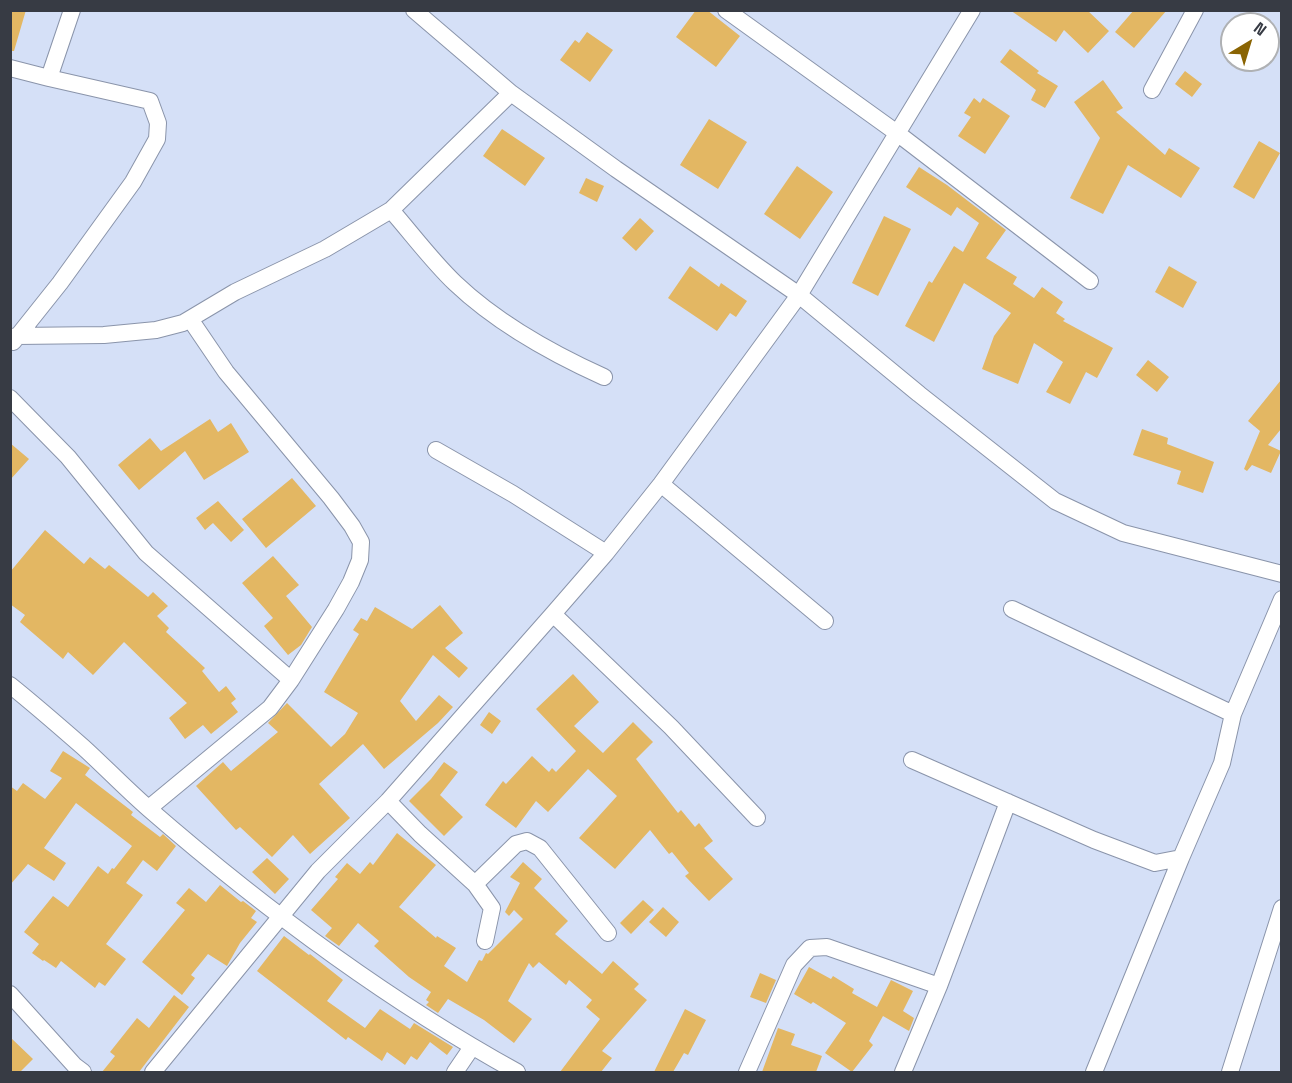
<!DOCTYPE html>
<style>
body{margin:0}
#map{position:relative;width:1292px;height:1083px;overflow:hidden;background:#d5e0f7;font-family:"Space Grotesk",sans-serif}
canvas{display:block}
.frame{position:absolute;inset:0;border:12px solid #373b44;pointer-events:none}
.north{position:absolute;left:1220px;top:12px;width:60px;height:60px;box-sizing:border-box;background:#fff;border:2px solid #afb1b4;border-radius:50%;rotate:38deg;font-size:16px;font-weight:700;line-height:24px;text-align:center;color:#373b44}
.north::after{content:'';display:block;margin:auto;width:21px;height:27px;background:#8a6403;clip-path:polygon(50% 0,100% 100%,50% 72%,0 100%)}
</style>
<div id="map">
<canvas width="1292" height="1083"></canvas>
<div class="frame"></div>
<div class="north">N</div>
</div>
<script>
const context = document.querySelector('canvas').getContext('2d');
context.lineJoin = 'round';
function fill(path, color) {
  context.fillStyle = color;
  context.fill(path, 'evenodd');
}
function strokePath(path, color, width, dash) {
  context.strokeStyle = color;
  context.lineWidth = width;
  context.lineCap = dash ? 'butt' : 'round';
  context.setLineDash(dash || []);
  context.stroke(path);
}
const building = new Path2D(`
 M10,10H26L14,51H10Z
 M696,10H707L740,36L716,67L676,37Z
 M1010,10H1087L1109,31L1088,53L1064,30L1056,42Z
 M1134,10H1167L1134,48L1115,32Z
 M587,32L613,50L590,82L560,60L575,40L579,43Z
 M1010,49L1039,71L1037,73L1058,86L1045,108L1031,100L1036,90L1000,62Z
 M1185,71L1202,84L1192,97L1175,84Z
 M1103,80L1123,108L1116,112L1165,155L1169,148L1200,168L1181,198L1128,165L1103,214L1070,198L1100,138L1074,102Z
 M974,98L980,103L983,98L1010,116L985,154L958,136L971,117L964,113Z
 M709,119L747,142L718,189L680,165Z
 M502,129L545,158L525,186L483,156Z
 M1259,141L1280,153L1254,199L1233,187Z
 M797,166L833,192L800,239L764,214Z
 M919,167L947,185L1006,230L986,258L1017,277L1013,284L1034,298L1042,287L1063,302L1056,313L1065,319L1063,321L1113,348L1097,378L1086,372L1070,404L1046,392L1063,362L1034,343L1018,384L982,369L994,336L1011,313L964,283L934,342L905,326L929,281L932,283L954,246L963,252L979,223L957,207L951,216L906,187Z
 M586,178L604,186L597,202L579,193Z
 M884,216L911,229L878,296L852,283Z
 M640,218L654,231L636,251L622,238Z
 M690,266L719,287L721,283L747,301L736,317L730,313L717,331L668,298Z
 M1169,266L1197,282L1183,308L1155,292Z
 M1148,360L1169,377L1157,392L1136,375Z
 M1281,380V429L1268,445L1281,451L1271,473L1252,465L1247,471L1244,469L1260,431L1248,421Z
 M210,419L218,432L231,423L249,452L204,480L185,451L139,490L118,465L150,438L161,451Z
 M1142,429L1168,438L1167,444L1214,462L1203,493L1177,484L1181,471L1133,455Z
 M10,443L29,459L10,480Z
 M292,478L316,506L266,548L242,519Z
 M218,501L244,530L231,542L213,523L205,530L196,518Z
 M45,530L84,564L90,557L105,569L109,565L148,597L153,592L168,606L157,616L169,628L166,632L205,668L202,671L219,692L226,686L236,699L231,703L238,712L211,734L203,725L185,739L169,718L187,703L124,642L93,675L68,652L63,659L20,622L25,615L10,604V572Z
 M273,556L299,585L286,596L312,627L301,645L288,655L264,626L273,618L242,583Z
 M440,605L463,633L445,648L468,668L459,678L433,655L400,701L416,721L439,695L453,707L438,723L384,769L363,744L319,784L350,818L310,854L293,835L272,857L240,827L236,830L196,786L223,762L231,771L278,732L268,723L287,703L331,747L345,734L358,713L324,692L359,634L353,630L361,618L367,621L375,607L412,629Z
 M573,674L599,702L574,726L603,753L633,722L653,742L636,759L678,813L681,810L695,827L699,823L713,841L704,848L733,879L709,901L685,876L689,873L672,852L669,854L650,830L615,869L579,838L617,796L588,769L548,812L536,801L516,828L485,805L503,781L506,784L532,756L549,772L552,768L556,772L576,751L536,709Z
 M489,712L501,721L492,734L480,725Z
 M63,751L90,768L85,775L133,812L131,815L160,837L163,834L176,846L157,871L143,860L126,883L143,895L106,944L126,959L105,986L99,982L95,988L61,961L56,968L44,960L43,961L32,953L39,944L24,932L53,896L68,907L98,866L108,874L112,868L114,869L132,846L76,803L44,848L66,863L54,881L28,864L10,885V786L17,791L23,783L45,799L62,778L50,771Z
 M444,762L458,772L440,795L463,817L444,836L409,801L431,779Z
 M397,833L436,865L399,907L436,938L437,936L456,948L444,966L467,982L479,960L482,961L486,953L488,954L523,919L514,910L509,916L505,912L520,883L510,877L523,862L542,879L534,888L568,921L555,934L602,974L613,961L639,984L634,989L647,1000L602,1051L612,1058L601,1072H560L600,1019L586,1007L592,1000L569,980L566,985L539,962L533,968L529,963L508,1001L532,1019L514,1043L484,1020L448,999L438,1013L426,1005L429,1002L426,1000L431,992L409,977L374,946L379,941L358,923L339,946L325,936L332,928L311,910L338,879L335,877L347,863L360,874L370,862L373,865Z
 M267,858L289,879L275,894L252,872Z
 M220,885L241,902L243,901L256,911L251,918L257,922L240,943L227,966L208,954L191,975L195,978L182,995L142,962L185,910L176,903L189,888L206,902Z
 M643,900L654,910L631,934L620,923Z
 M663,907L679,922L666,937L649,922Z
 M284,936L309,955L310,954L343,980L327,1001L365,1028L380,1009L410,1029L414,1023L453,1047L447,1055L430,1042L417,1060L411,1056L405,1065L387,1052L382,1061L348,1037L346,1040L257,971Z
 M809,967L831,979L833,976L854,989L852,993L877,1007L891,980L913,991L903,1011L914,1018L909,1031L883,1016L869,1041L873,1045L852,1072L825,1053L846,1023L813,1002L811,1004L794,994Z
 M760,973L776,980L766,1003L750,997Z
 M174,995L189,1007L139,1072H102L115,1056L110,1052L137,1018L149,1028Z
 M685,1009L706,1020L688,1055L684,1053L673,1072H654Z
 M778,1028L795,1034L791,1045L822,1056L816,1072H762Z
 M10,1037L33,1059L20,1072H10Z`);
const minor = new Path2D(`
 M414,10L511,93
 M726,10L897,133L1090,281
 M10,68L49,78L72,10
 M1152,90L1195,10
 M391,210C412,234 432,261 455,283C496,322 553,354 604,377
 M190,319L226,372L331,498L352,526L361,542L360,560L351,582L336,609L291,680
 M16,336L104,335L156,330L183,323L235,292L325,249L391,210L511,93L616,169L799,295L919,394L1055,501L1123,533L1282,574
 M13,342L60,283L133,182L157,139L158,123L150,101L49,78
 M10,398L68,457L146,553L291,680L270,708L149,808
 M436,450L513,494L606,553
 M661,484L825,621
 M1012,609L1233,714
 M553,614L671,727L757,818
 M10,685C35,705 59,726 83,747C105,767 126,789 149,809C263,908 385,999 517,1072
 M912,760L1094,840L1155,863L1181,858L1222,763L1233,714L1282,599
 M388,801L420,834L475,884L492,908L485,941
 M475,884L516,844L527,841L540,848L608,933
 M10,994L75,1066L83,1072
 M153,1072L318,871L388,801L553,614L606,553L661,484L799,295L972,10
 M455,1072L472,1047
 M747,1072L794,965L810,948L827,947L939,986
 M903,1072L939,986L1008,802
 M1094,1072L1181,858
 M1230,1072L1282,908`);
fill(building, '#e3b763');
strokePath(minor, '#8a94aa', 18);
strokePath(minor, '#fff', 16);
</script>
